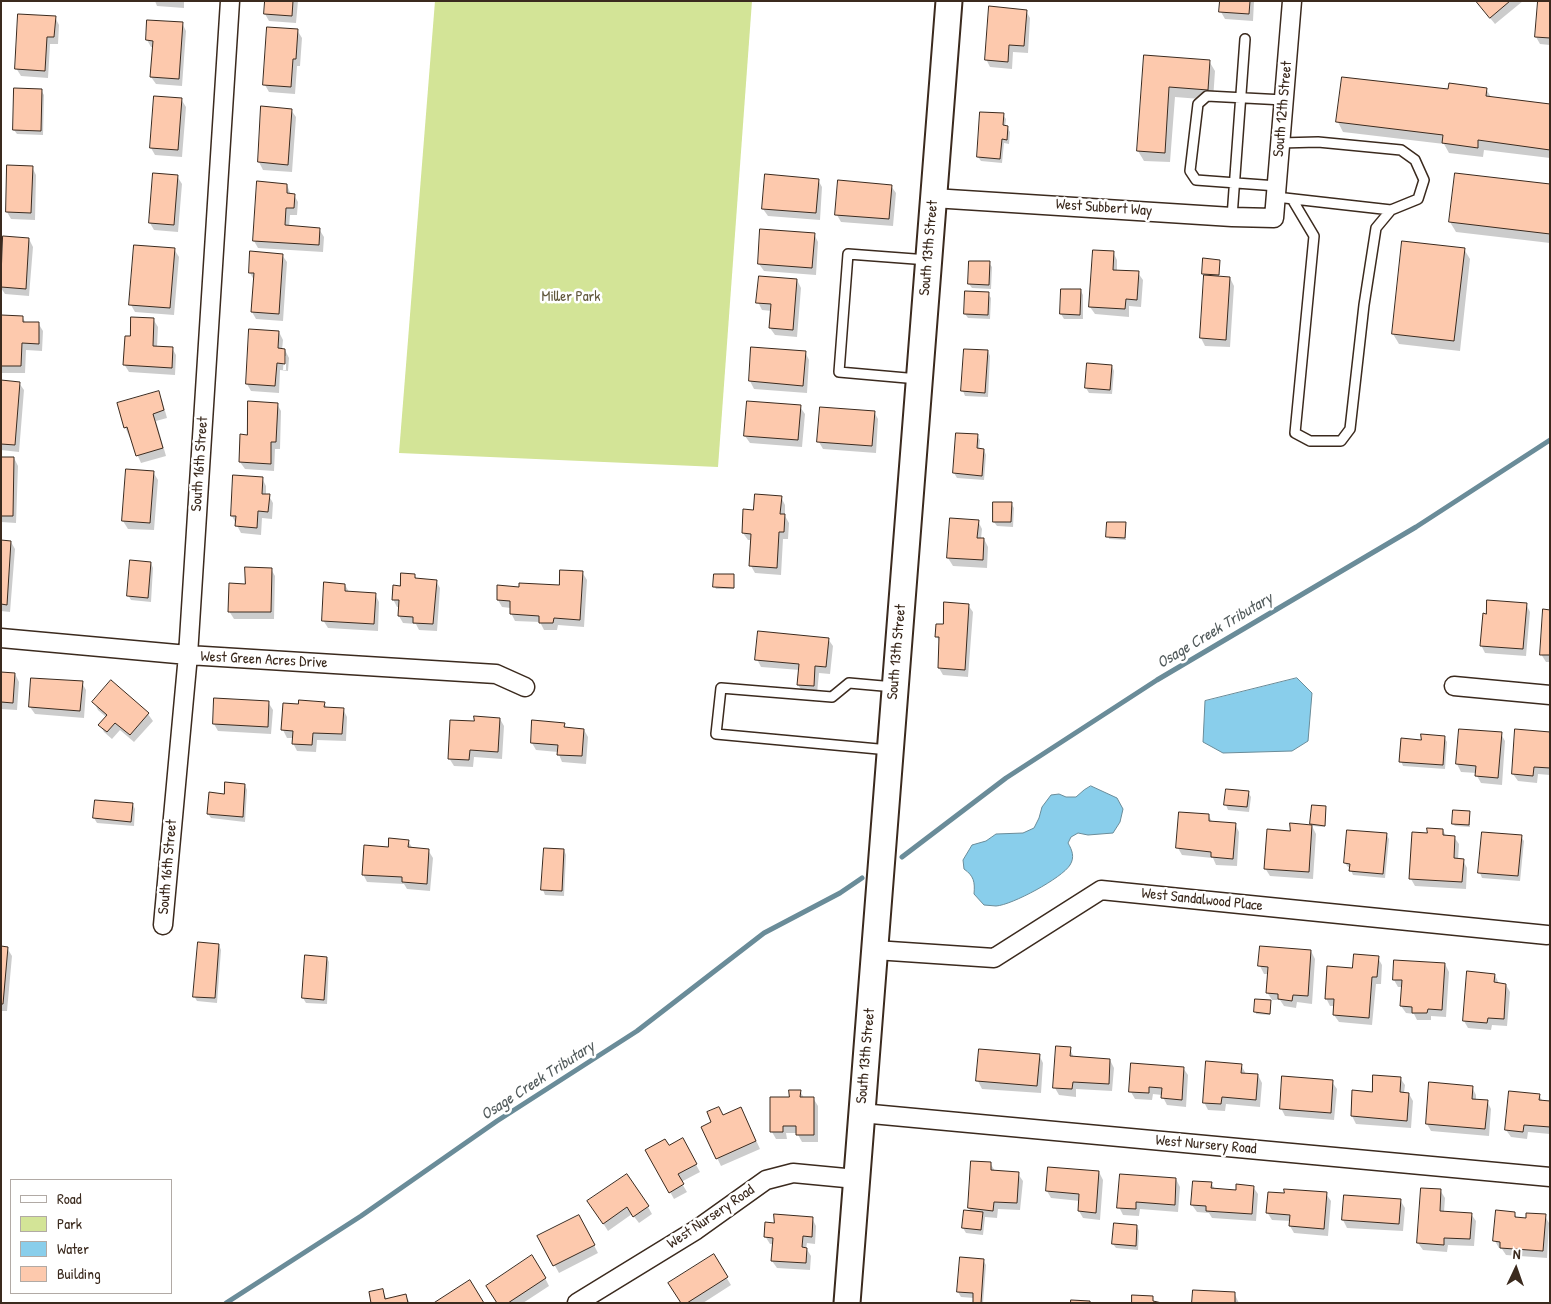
<!DOCTYPE html>
<style>
body{margin:0}
#map{position:relative;width:1551px;height:1304px;overflow:hidden;background:#fff;font-family:"Patrick Hand",sans-serif}
canvas{display:block}
.frame{position:absolute;inset:0;border:2px solid #3b2a1e;pointer-events:none}
.legend{position:absolute;left:10px;top:1179px;width:162px;height:115px;box-sizing:border-box;background:#fff;border:1px solid #b1aaa5;margin:0;padding:6px 9px;list-style:none;font-size:15px;color:#3b2a1e}
.legend li{display:flex;align-items:center;gap:10px;height:25px}
.legend b{width:25px;border:1px solid #b1aaa5}
.north{position:absolute;left:1491px;top:1244px;width:50px;height:50px;-webkit-text-stroke:4px #fff;paint-order:stroke;rotate:3deg;font-size:14px;font-weight:700;line-height:20px;text-align:center;color:#3b2a1e}
.north::after{content:'';display:block;margin:auto;width:18px;height:22px;background:#3b2a1e;clip-path:polygon(50% 0,100% 100%,50% 72%,0 100%)}
</style>
<div id="map">
<canvas width="1551" height="1304"></canvas>
<div class="frame"></div>
<ul class="legend">
<li><b style="height:6px;background:#fff"></b>Road</li>
<li><b style="height:14px;background:#d3e497"></b>Park</li>
<li><b style="height:14px;background:#89ceeb"></b>Water</li>
<li><b style="height:14px;background:#fdc9ad"></b>Building</li>
</ul>
<div class="north">N</div>
</div>
<script>
const context = document.querySelector('canvas').getContext('2d');
context.lineJoin = 'round';
function fill(path, color) {
  context.fillStyle = color;
  context.fill(path, 'evenodd');
}
function strokePath(path, color, width, dash) {
  context.strokeStyle = color;
  context.lineWidth = width;
  context.lineCap = dash ? 'butt' : 'round';
  context.setLineDash(dash || []);
  context.stroke(path);
}
function label(font, color, halo, rows, align = 'center') {
  context.font = font + ' "Patrick Hand",sans-serif';
  context.lineWidth = 5;
  context.setLineDash([]);
  context.textBaseline = 'middle';
  context.strokeStyle = halo;
  context.fillStyle = color;
  for (const [text, x, y, turn = 0] of rows) {
    context.save();
    context.translate(x, y);
    context.rotate((+turn || 0) * Math.PI / 180);
    context.textAlign = isNaN(turn) ? turn : align;
    if (halo) context.strokeText(text, 0, 0);
    context.fillText(text, 0, 0);
    context.restore();
  }
}
const green = new Path2D(`
 M435,1H752L718,467L399,453Z`);
const water = new Path2D(`
 M1297,678L1312,693L1308,741L1292,751L1223,753L1203,742L1205,701Z
 M1091,786L1117,798L1123,809L1120,822L1113,833L1088,835L1078,833L1071,837L1068,843C1072,850 1075,857 1070,865C1062,878 1012,905 996,906C992,906 988,905 984,905L974,894C975,882 974,876 964,869L963,860L972,845L986,841L996,834L1023,833L1034,828L1039,818L1042,807L1051,795L1059,794L1066,797H1076L1084,790Z`);
const shadow = new Path2D(`
 M155,1H184V8L157,6Z
 M266,1H298L296,23L269,21L265,14Z
 M1222,1H1254L1253,21L1225,19L1221,12Z
 M1476,1H1523L1495,24Z
 M1550,1V45L1540,44L1536,37Z
 M1026,11L1030,18L1028,53L1013,52L1012,69L990,67L986,59Z
 M55,17L59,25L58,44H50L48,78L21,76L16,68Z
 M182,23L186,31L182,86L156,84L151,77L153,47H151L147,40Z
 M297,30L302,38L300,66H297L295,94L269,92L265,85Z
 M1145,56L1209,61L1215,71L1213,100L1175,97L1170,162L1144,161L1138,151Z
 M1486,89L1491,97L1550,105V158L1484,150L1483,157L1449,153L1444,144L1343,132L1338,122L1449,91Z
 M41,90L44,95L43,135L17,134L14,130Z
 M181,99L186,107L182,157L155,155L151,148Z
 M263,108L291,110L296,117L292,172L263,170L259,162Z
 M1003,115L1006,119L1005,127H1007L1010,132L1009,144L1004,143L1002,163L981,161L978,157Z
 M32,167L36,175L35,220L11,219L7,212Z
 M177,176L182,184L178,232L154,230L150,223Z
 M818,180L822,187L820,220L768,216L763,209Z
 M287,185L291,195H294L298,202L297,215H290L289,227L319,229L324,237L323,252L258,248L254,241Z
 M1550,185V243L1456,232L1450,222Z
 M891,186L896,193L893,226L841,222L837,215Z
 M814,234L818,242L816,275L764,271L759,264Z
 M4,237L29,239L33,247L29,296L5,294L1,288Z
 M174,249L179,257L174,315L135,312L131,305Z
 M1464,249L1470,259L1460,351L1399,344L1393,334Z
 M1113,252L1117,260V271L1138,273L1143,280L1141,307L1129,306V317L1095,314L1090,307Z
 M282,255L287,262L283,321L256,319L252,312L254,280L250,273Z
 M1219,261V278H1230L1234,286L1230,347L1205,346L1201,338L1206,276L1203,274Z
 M989,263L992,267L991,289L972,288L969,284Z
 M797,280L801,288L797,337L775,335L770,328L772,311L762,310L758,302Z
 M1081,291L1083,295V319H1064L1061,314Z
 M988,294L991,298L990,319L968,318L965,314Z
 M1,316L22,317L26,323H38L43,331L42,351L26,350L25,373H1Z
 M153,319L158,327L157,347L172,348L176,355L175,375L129,372L124,364Z
 M279,332L283,340L282,350H285L289,358L288,371L280,370L279,393L251,391L247,384ZM284,356H286V370H283Z
 M753,348L805,352L809,360L807,393L754,389L750,381Z
 M988,351L990,356L988,397L965,396L963,391Z
 M1112,366L1114,371L1112,394L1089,393L1086,388Z
 M1,382L19,383L24,390L19,452L1,450Z
 M158,393L162,400L167,418L156,421L166,456L141,463L125,427Z
 M277,404L281,411L280,449H275L274,471L245,469L240,462L248,436Z
 M800,407L805,414L802,447L750,443L745,436Z
 M874,412L878,419L876,453L823,449L819,442Z
 M977,436L980,440L979,450H984L986,455L984,480L957,478L954,473Z
 M1,458H14L18,466L16,523L1,522Z
 M153,472L158,480L154,530L128,529L123,521Z
 M262,478L266,486V495L269,496L273,503L272,519L262,518L261,535L241,533L232,516Z
 M781,497L785,505V516L789,523L788,539H783L781,575L755,573L751,566L752,540H748L743,533L755,511Z
 M1011,503L1014,508L1013,527L997,526L994,522Z
 M978,521L982,529L981,539H984L988,547L987,568L953,566L948,558Z
 M1108,523L1125,524L1126,540L1109,539Z
 M1,541L11,542L15,549L10,612L1,611Z
 M151,563L153,568L151,602L131,600L128,595Z
 M271,569L275,576L274,619H234L229,611L246,585Z
 M582,572L587,580L584,627L558,625L557,630H544L540,622L515,621L511,613V608L502,607L498,600L520,588L560,587Z
 M414,575L417,579L436,581L440,588L437,631L419,630L416,624L403,623L399,616L400,607H397L393,599L401,588Z
 M734,575V589H716L715,587Z
 M345,585L349,592L375,594L379,602L378,631L328,628L323,620Z
 M1526,604L1530,612L1526,656L1485,653L1481,645Z
 M968,605L973,612L968,677L943,675L939,668L940,643L937,637L944,626Z
 M1550,611V662H1546L1541,654Z
 M828,639L833,646L830,674L819,673L817,694L803,692L798,685L800,670L761,667L757,659Z
 M1,673L15,674L19,682L17,710L1,709Z
 M111,682L148,714L153,721L134,742L120,730L112,739L104,732L100,725L106,717L98,710L94,702Z
 M82,683L86,690L84,718L35,714L30,707Z
 M268,702L273,710L271,734L218,731L214,724Z
 M324,703L327,708L343,709L347,717L346,741L317,740L316,752L297,751L293,743V738H287L283,730Z
 M500,719L504,726L502,759L474,757L473,767L454,766L449,758Z
 M564,724L566,729L584,730L588,737L586,764L562,762L558,752L536,750L532,743Z
 M1550,733V775L1538,774L1537,783L1518,781L1513,774Z
 M1501,734L1505,741L1502,785L1481,783L1477,776V773L1461,772L1457,764Z
 M1444,737L1447,742L1445,769L1403,766L1401,761L1422,741Z
 M245,785L247,790L245,822L211,818L208,814L225,795Z
 M1248,792L1251,797L1249,812L1228,810L1226,805Z
 M96,801L133,805L135,809L134,826L97,823L94,818Z
 M1326,808L1325,827L1313,826L1312,824Z
 M1470,812V827L1455,826L1453,824Z
 M1208,815L1213,823L1235,824L1239,832L1237,866L1216,865L1213,858L1182,855L1178,848Z
 M1312,826L1316,834L1313,879L1270,876L1265,868L1291,833Z
 M1443,830L1446,836L1454,837L1459,844L1458,860H1463L1467,868L1466,889L1415,886L1411,879L1428,834Z
 M1386,834L1389,839L1385,878L1353,875L1350,868L1348,867L1345,863Z
 M1521,837L1524,841L1520,881L1482,878L1480,873Z
 M408,841L413,849L428,850L433,858L430,891L407,889L404,884L367,882L363,874L389,848Z
 M564,850L566,855L564,896L545,895L543,890Z
 M219,945L221,950L217,1003L197,1001L194,996Z
 M1,948H7L12,956L7,1011H1Z
 M1311,951L1315,959L1312,1004L1297,1002L1296,1008L1284,1006L1280,1000H1272L1267,992L1268,974H1264L1260,966Z
 M327,958L329,962L327,1004L306,1003L303,998Z
 M1378,958L1382,965L1381,984H1376L1372,1025L1339,1022L1334,1015L1335,1006H1330L1326,998L1354,969Z
 M1445,964L1449,972L1446,1017L1431,1016V1020H1417L1414,1014L1406,1013L1401,1006L1402,987H1398L1394,980Z
 M1495,975L1499,984L1506,985L1510,992L1507,1026L1492,1025L1491,1030L1468,1028L1464,1021Z
 M1256,1000L1270,1001V1015L1256,1014Z
 M1070,1049L1074,1058L1110,1060L1114,1068L1112,1091L1076,1089V1097L1059,1095L1055,1088Z
 M1039,1055L1043,1063L1041,1093L982,1089L978,1081Z
 M1241,1065L1246,1074L1258,1075L1262,1083L1260,1107L1226,1104L1225,1111L1208,1110L1204,1102Z
 M1183,1068L1188,1075L1186,1107L1167,1105L1162,1095L1153,1094L1152,1100L1135,1099L1131,1092Z
 M1400,1078L1405,1085L1404,1093L1409,1094L1413,1101L1411,1128L1356,1124L1352,1116L1373,1093Z
 M1332,1082L1337,1089L1334,1120L1285,1116L1281,1108Z
 M1472,1087L1476,1095V1100L1487,1101L1491,1109L1489,1136L1431,1131L1427,1124Z
 M800,1091L804,1098H813L818,1106V1142H802L797,1133H786L787,1139H776L772,1132L790,1098Z
 M1539,1095L1543,1102H1550V1134L1528,1132L1527,1139L1511,1137L1506,1130Z
 M745,1116L760,1149L721,1166L702,1127Z
 M682,1139L700,1172L681,1182L687,1192L674,1199L647,1151L668,1147Z
 M973,1162L990,1163L995,1171L1018,1174L1023,1181L1020,1210L998,1209L997,1218L985,1217L983,1235L966,1233L963,1228L971,1212L969,1208Z
 M1099,1172L1103,1180L1100,1220L1083,1218L1079,1211L1080,1201L1051,1198L1047,1191Z
 M1176,1179L1180,1187L1178,1212L1140,1209L1139,1216L1123,1215L1119,1207Z
 M1211,1183L1215,1189L1237,1191L1253,1187L1258,1194L1256,1221L1212,1218L1209,1213L1197,1212L1192,1205Z
 M1440,1190L1445,1198L1444,1212L1471,1214L1476,1221L1474,1246L1448,1245L1447,1252L1423,1250L1418,1243Z
 M1326,1194L1331,1201L1328,1236L1294,1233L1290,1226V1221L1272,1220L1267,1212Z
 M1345,1197L1400,1200L1405,1208L1403,1231L1347,1228L1343,1220Z
 M589,1201L648,1207L652,1214L639,1223L632,1214L608,1231Z
 M1514,1213L1517,1218L1527,1219L1545,1216L1549,1223L1547,1258L1506,1255L1502,1249L1499,1248L1495,1241Z
 M812,1218L816,1226L815,1244L807,1243L806,1248L811,1256L810,1270L777,1268L772,1261L774,1244H770L765,1236L775,1224Z
 M583,1224L598,1253L559,1273L539,1237Z
 M1137,1226L1139,1231L1138,1250L1116,1248L1113,1244Z
 M713,1256L731,1285L703,1303H682Z
 M983,1260L986,1265L983,1303H974V1298L961,1297L958,1292Z
 M545,1278L549,1286L523,1303H498Z
 M383,1291L387,1300L406,1296L410,1303H372Z
 M1234,1293L1239,1303H1193Z`);
const stream = new Path2D(`
 M902,857L1006,778L1157,680L1416,527L1550,440
 M226,1303L361,1216L497,1121L637,1031L764,933L840,893L862,878`);
const building = new Path2D(`
 M265,1H293L292,16L264,14Z
 M1220,1H1250L1249,14L1219,12Z
 M1476,1H1510L1490,18Z
 M1538,1H1550V38L1535,37Z
 M989,6L1027,10L1024,46L1009,45L1008,62L985,60Z
 M18,14L56,16L54,37H47L45,71L15,69Z
 M147,20L183,22L179,79L150,77L153,41L146,40Z
 M267,27L298,29L296,59H293L291,87L263,85Z
 M1144,55L1210,60L1208,90L1169,87L1165,153L1137,151Z
 M1342,77L1448,89L1449,83L1487,88L1486,96L1550,104V150L1478,140V148L1442,143L1443,135L1336,122Z
 M14,88L42,89L41,131L13,130Z
 M154,96L182,98L178,150L150,148Z
 M261,106L292,109L288,165L258,162Z
 M980,112L1004,113L1003,125L1008,126L1007,140L1002,139L1000,159L977,157Z
 M7,165L33,166L31,213L6,212Z
 M153,173L178,175L174,225L149,223Z
 M1455,173L1550,184V234L1449,222Z
 M765,174L819,179L816,213L762,209Z
 M838,180L892,185L889,219L835,215Z
 M257,181L287,184V193L295,194L294,208H286L285,225L320,228L319,245L253,241Z
 M760,229L815,233L812,268L758,264Z
 M3,236L29,238L26,289L1,287Z
 M1402,241L1465,248L1454,341L1392,334Z
 M134,245L175,248L170,308L129,305Z
 M1093,250L1114,251L1113,270L1139,271L1137,300L1126,299L1125,309L1089,307Z
 M250,251L283,254L279,314L251,312L254,273H249Z
 M1203,258L1220,260L1219,275L1202,274Z
 M969,261H990L989,285L968,284Z
 M1204,275L1230,277L1226,340L1200,338Z
 M759,276L797,279L793,330L769,328L771,304L756,303Z
 M1061,289H1081L1080,315L1060,314Z
 M965,291L989,292L988,315L964,314Z
 M1,315L23,316V322H39V344L22,343L21,366H1Z
 M131,317L154,318L153,346L173,347L172,368L123,365L125,336H130Z
 M249,329L279,331L278,348L285,349V364L277,363L275,386L246,384Z
 M751,347L806,351L803,386L749,381Z
 M964,349L988,350L985,393L961,391Z
 M1087,363L1112,365L1110,390L1085,388Z
 M1,380L20,382L15,445L1,444Z
 M159,391L164,410L153,414L163,448L136,456L127,427L124,428L117,403Z
 M248,401L278,403L276,442H271V464L239,462L240,434L247,435Z
 M747,401L801,405L798,440L744,436Z
 M820,407L875,411L872,446L817,442Z
 M956,433L978,434L977,448L984,449L982,476L953,473Z
 M1,457H14L13,516H1Z
 M126,469L154,471L150,523L122,521Z
 M233,475L263,477L262,494H270L268,512L258,511L257,528L235,526L236,516H231Z
 M755,494L782,496L780,514H785L784,532H779L777,568L749,566L751,534L742,533L743,509L753,510Z
 M993,502H1012L1011,522H993Z
 M950,518L979,520L977,538H984L983,560L947,558Z
 M1107,522H1126L1125,538L1106,537Z
 M1,540L11,541L7,605L1,604Z
 M130,560L151,562L148,598L127,596Z
 M245,567L272,568L271,612H228L229,583L245,584Z
 M560,570L583,571L580,620L554,618L553,623H539V616L510,614V601L497,600V585L519,587V583L559,585Z
 M401,573L415,574V578L437,580L433,624L413,623V617L398,616L399,600H392L393,585L400,586Z
 M714,574H734V588L713,587Z
 M324,582L345,584V591L376,593L374,624L322,621Z
 M1487,600L1527,603L1523,649L1480,646L1483,613L1486,614Z
 M944,602L969,604L965,670L938,668L939,637H935L936,624H943Z
 M1543,609L1550,610V655H1540Z
 M758,631L829,638L826,667L815,666L814,686L797,685L799,664L755,660Z
 M1,672L15,673L13,703L1,702Z
 M31,678L83,681L80,711L29,707Z
 M111,680L149,713L130,735L115,723L107,732L98,725L107,715L92,702Z
 M214,698L269,701L268,727L213,724Z
 M299,700L325,702L324,707L344,708L342,734L313,733L312,745L292,744L293,731L281,730L283,703L298,704Z
 M474,716L500,718L498,752L470,750L469,760L448,759L450,720L474,721Z
 M532,720L565,723L564,727L584,729L582,756L557,755L558,745L531,743Z
 M1459,729L1502,732L1498,778L1475,776L1476,766L1456,764Z
 M1515,729L1550,732V768L1534,767L1533,776L1512,774Z
 M1421,734L1445,736L1443,765L1399,762L1401,738L1421,740Z
 M225,782L245,784L243,817L207,814L209,792L224,794Z
 M1226,789L1249,791L1247,807L1224,805Z
 M95,800L133,803L131,822L93,818Z
 M1312,805L1326,806L1325,826L1310,824Z
 M1453,810L1470,811L1469,825L1452,824Z
 M1179,812L1209,814V821L1236,823L1233,859L1211,857V852L1176,848Z
 M1290,823L1312,825L1309,872L1264,869L1267,829L1290,831Z
 M1427,828L1443,829V835L1455,836L1454,858L1464,859L1462,882L1409,879L1412,832L1427,833Z
 M1347,830L1387,833L1383,874L1349,871L1350,864L1344,863Z
 M1482,832L1522,835L1518,876L1478,873Z
 M389,838L409,840L408,847L429,849L427,884L402,882V877L362,875L364,845L388,847Z
 M544,848L564,849L562,891L541,890Z
 M198,942L219,944L215,998L193,997Z
 M1,946L8,947L3,1004H1Z
 M1260,946L1311,950L1308,996L1293,995L1292,1001L1278,999V994L1266,993L1268,967L1258,966Z
 M1354,954L1379,956L1377,977H1372L1369,1018L1333,1015L1334,999H1325L1327,966L1352,968Z
 M305,955L327,957L324,1000L302,998Z
 M1394,960L1445,963L1442,1010L1428,1009L1427,1013H1412V1007L1400,1006L1402,980H1393Z
 M1467,971L1495,974L1494,982L1506,984L1504,1019L1488,1018L1487,1023L1463,1021Z
 M1255,999L1271,1000L1270,1014L1254,1012Z
 M1056,1046L1071,1047L1070,1056L1110,1059L1109,1084L1073,1082L1072,1089L1053,1088Z
 M979,1049L1040,1054L1037,1086L976,1081Z
 M1206,1061L1242,1064L1241,1073L1258,1074L1256,1100L1222,1097L1221,1104L1203,1103Z
 M1131,1063L1184,1067L1182,1100L1161,1098L1162,1088L1149,1087V1093L1129,1092Z
 M1373,1075L1401,1077L1400,1092L1409,1093L1407,1121L1351,1116L1352,1090L1372,1092Z
 M1282,1076L1333,1080L1331,1113L1280,1109Z
 M1429,1082L1473,1086L1472,1099L1488,1100L1485,1129L1426,1124Z
 M789,1090H801L800,1097H814V1135H796V1126H783V1132H770V1097H789Z
 M1509,1091L1540,1094L1539,1100L1550,1101V1127L1524,1125L1523,1132L1505,1130Z
 M719,1107L723,1115L741,1107L756,1141L716,1159L701,1127L711,1122L707,1112Z
 M683,1138L697,1164L678,1174L684,1184L669,1193L645,1150L665,1139L669,1145Z
 M971,1161L991,1162V1170L1019,1172L1017,1203L994,1202L993,1211L968,1208Z
 M1048,1167L1099,1171L1096,1213L1078,1211L1079,1194L1046,1191Z
 M627,1174L649,1206L633,1217L627,1207L603,1224L587,1201Z
 M1120,1174L1176,1178L1175,1205L1136,1202V1209L1117,1208Z
 M1193,1181L1212,1182L1211,1188L1236,1190V1184L1254,1186L1252,1214L1206,1211V1206L1191,1205Z
 M1421,1188L1441,1189L1440,1211L1472,1213L1470,1239L1444,1238V1245L1417,1243Z
 M1284,1189L1327,1192L1324,1229L1289,1226L1290,1215L1266,1213L1268,1192L1284,1193Z
 M1344,1195L1401,1199L1399,1224L1342,1220Z
 M964,1210L983,1212L981,1230L962,1228Z
 M1496,1210L1515,1212V1217L1526,1218V1213L1546,1214L1543,1251L1500,1248V1242L1493,1241Z
 M774,1214L813,1217L812,1237L803,1236L802,1247L807,1248L806,1263L771,1261L773,1238L764,1237L765,1222L774,1223Z
 M579,1215L595,1245L553,1266L537,1236Z
 M1114,1223L1137,1225L1136,1246L1112,1244Z
 M714,1254L728,1277L687,1303H681L668,1283Z
 M532,1255L546,1278L508,1303H497L486,1286Z
 M960,1257L984,1259L981,1303H973V1293L957,1292Z
 M470,1280L484,1303H434Z
 M383,1289L385,1299L406,1294L408,1303H371L369,1292Z
 M1193,1290L1235,1292V1303H1192Z
 M1132,1295L1153,1296V1301L1162,1303H1132Z
 M1071,1300L1090,1301V1303H1071Z`);
const lane = new Path2D(`
 M1277,186L1196,180L1190,171L1198,104L1207,96L1284,100
 M1276,197L1391,210L1418,199L1424,180L1415,160L1401,150L1318,142L1280,143
 M1292,199L1314,236L1295,433L1310,441H1341L1350,429L1364,305L1376,228L1391,210
 M1232,217L1245,39
 M918,379L839,372L848,254L928,260
 M889,750L716,734L721,688L832,697L849,683L894,687`);
const street = new Path2D(`
 M933,198L1232,217L1274,218L1292,1
 M1,638L188,655L496,674L525,687
 M1454,686L1550,695
 M163,925L188,655L230,1
 M875,950L994,958L1101,890L1547,935
 M861,1113L1550,1177
 M577,1303L696,1230L766,1180L793,1173L856,1179`);
const secondary = new Path2D(`
 M847,1303L949,1`);
const streetNames = [
 ["South 12th Street",1283,109,-85],
 ["West Subbert Way",1104,208,4],
 ["South 13th Street",929,248,-85],
 ["South 16th Street",200,464,-86],
 ["South 13th Street",897,652,-85],
 ["West Green Acres Drive",264,660,3],
 ["South 16th Street",168,867,-85],
 ["West Sandalwood Place",1202,900,6],
 ["South 13th Street",866,1056,-85],
 ["West Nursery Road",1206,1145,5],
 ["West Nursery Road",711,1217,-34]
];
const parkNames = [
 ["Miller Park",571,297]
];
const waterNames = [
 ["Osage Creek Tributary",1215,631,-31],
 ["Osage Creek Tributary",538,1081,-33]
];
fill(green, '#d3e497');
fill(water, '#89ceeb');
strokePath(water, '#6a8c99', 1);
fill(shadow, '#0003');
strokePath(stream, '#6a8c99', 5);
fill(building, '#fdc9ad');
strokePath(building, '#3b2a1e', 1);
strokePath(lane, '#3b2a1e', 12);
strokePath(street, '#3b2a1e', 21);
strokePath(secondary, '#3b2a1e', 29);
strokePath(lane, '#fff', 9);
strokePath(street, '#fff', 18);
strokePath(secondary, '#fff', 25);
label('15px', '#3b2a1e', '#fff', streetNames);
label('15px', '#61583c', '#fff', parkNames);
label('italic 16px', '#525b5c', '#fff', waterNames);
</script>
